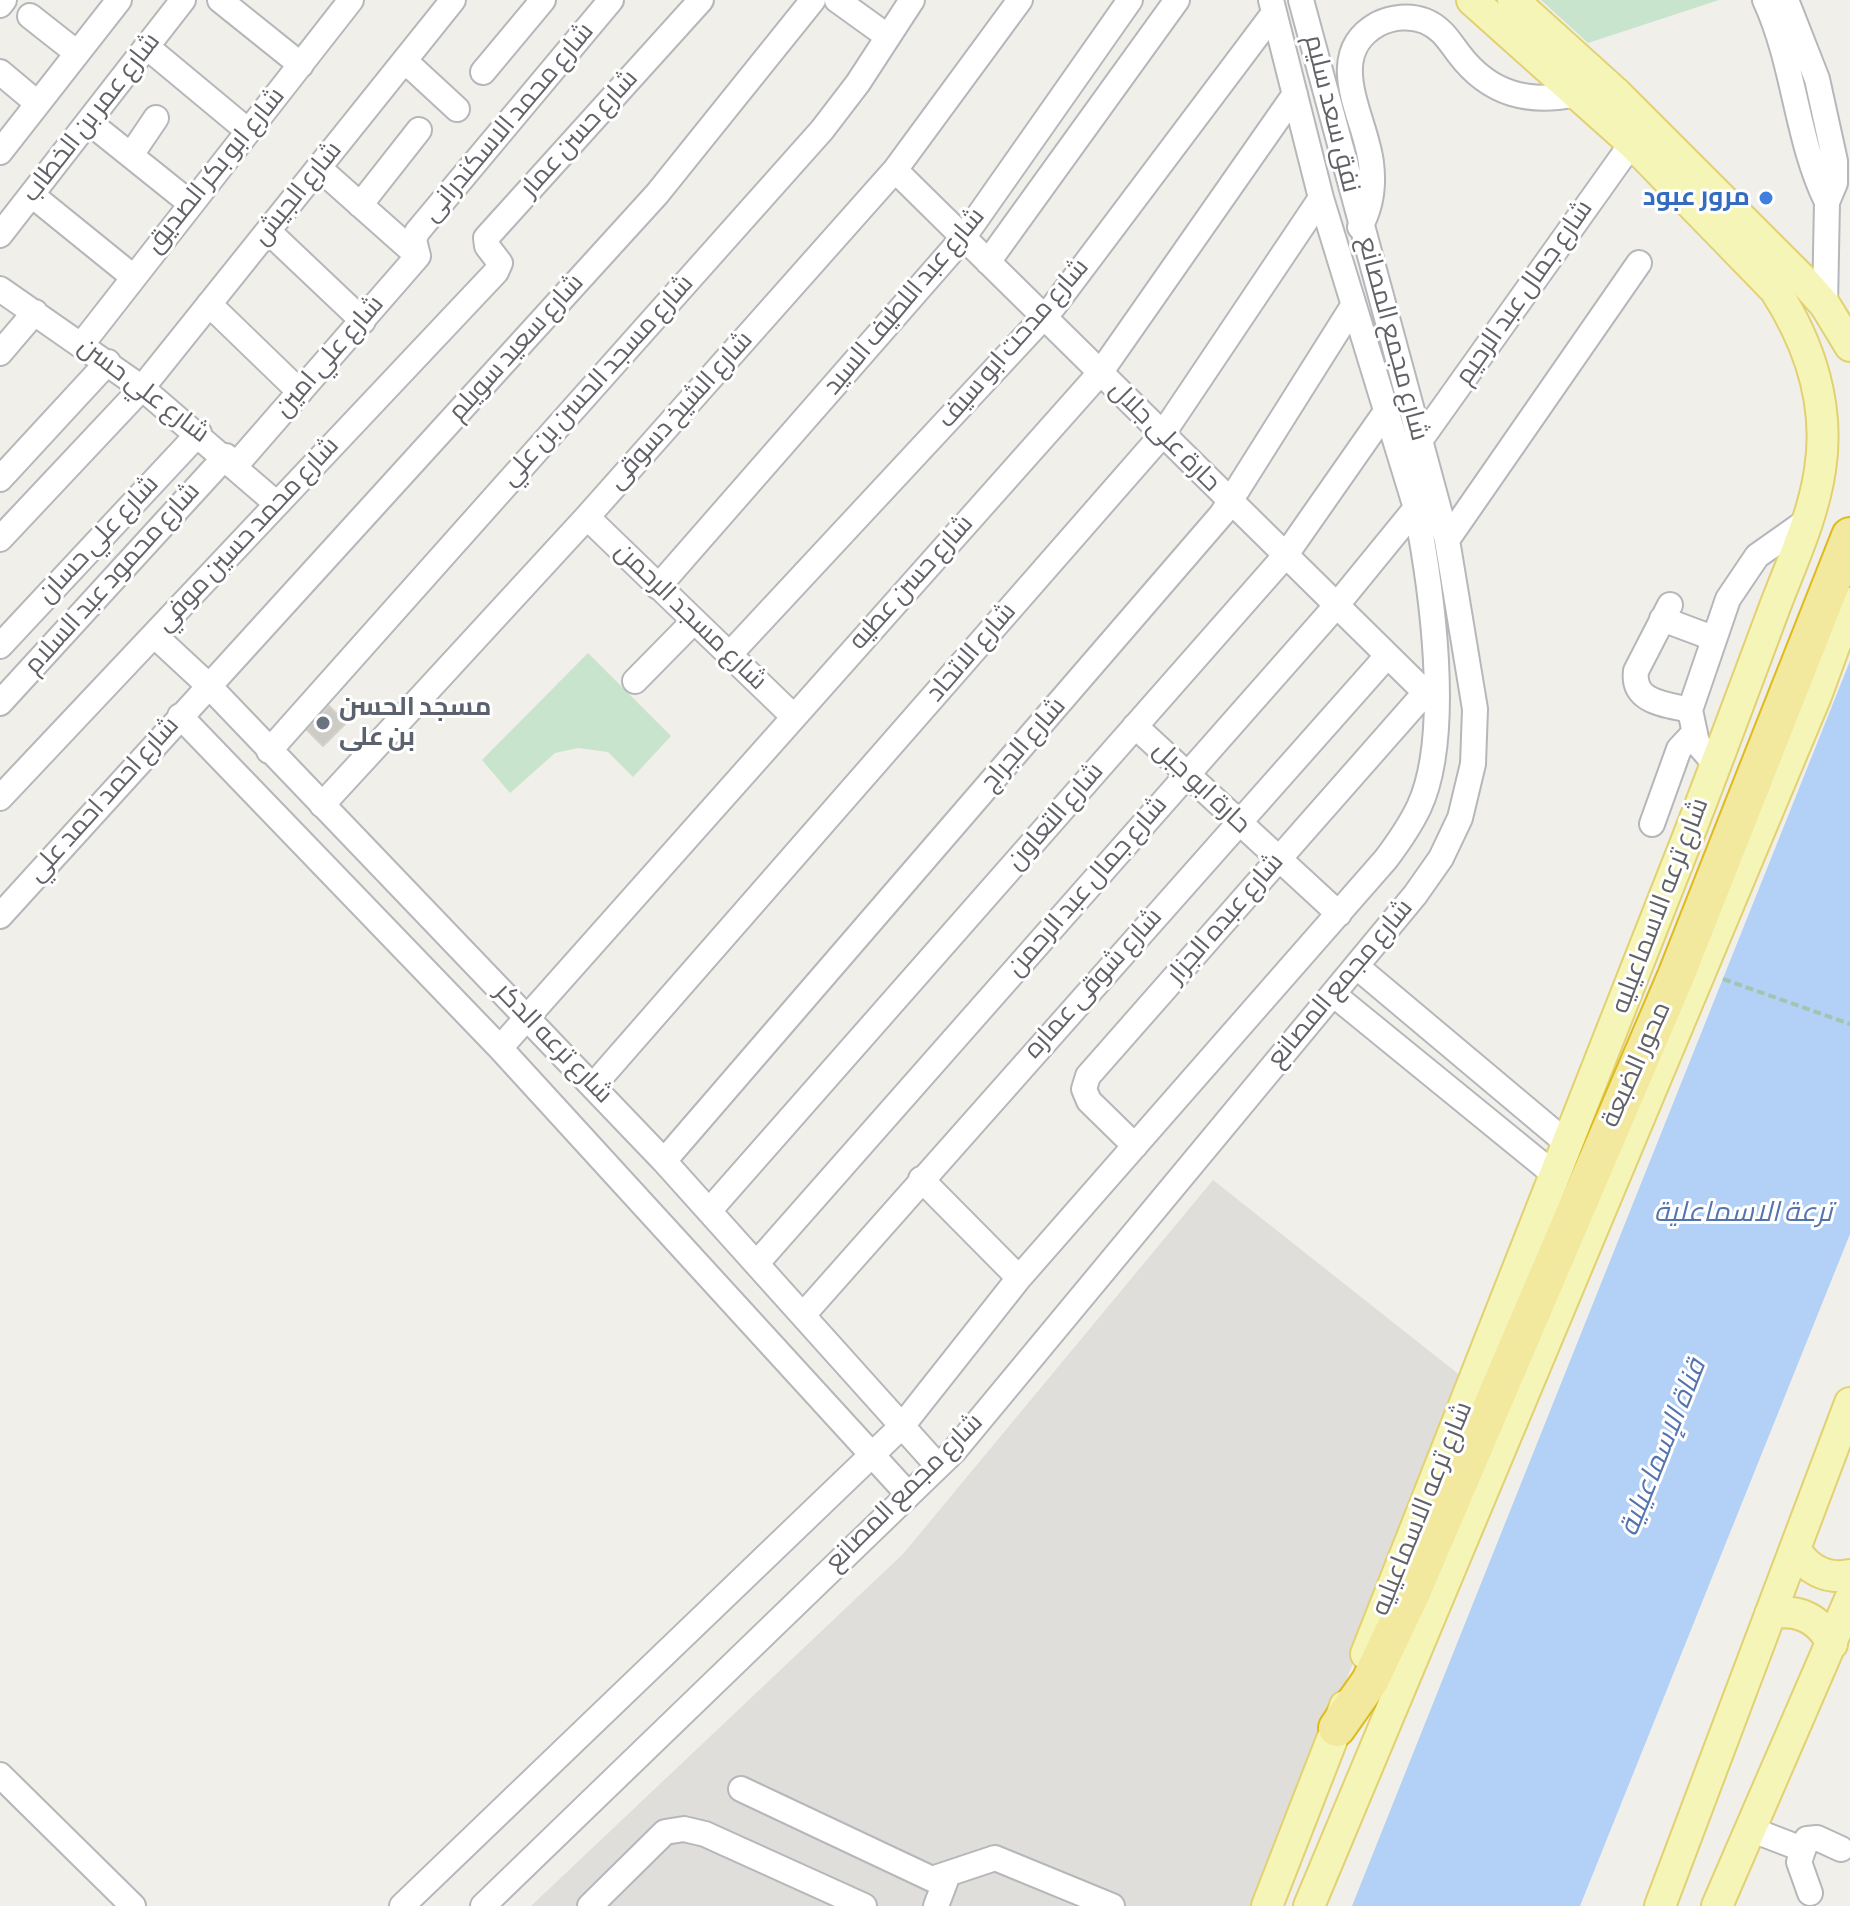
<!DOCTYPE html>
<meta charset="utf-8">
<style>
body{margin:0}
canvas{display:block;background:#f0efe9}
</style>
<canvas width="1850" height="1906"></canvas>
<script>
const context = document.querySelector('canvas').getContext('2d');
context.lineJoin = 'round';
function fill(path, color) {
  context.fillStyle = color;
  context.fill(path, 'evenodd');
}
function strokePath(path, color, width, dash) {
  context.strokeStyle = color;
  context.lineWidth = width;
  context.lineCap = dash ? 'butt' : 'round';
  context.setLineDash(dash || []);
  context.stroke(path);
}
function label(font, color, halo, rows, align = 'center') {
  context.font = font + ' "Sofia Sans Condensed",Cairo,sans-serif';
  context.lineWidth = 6;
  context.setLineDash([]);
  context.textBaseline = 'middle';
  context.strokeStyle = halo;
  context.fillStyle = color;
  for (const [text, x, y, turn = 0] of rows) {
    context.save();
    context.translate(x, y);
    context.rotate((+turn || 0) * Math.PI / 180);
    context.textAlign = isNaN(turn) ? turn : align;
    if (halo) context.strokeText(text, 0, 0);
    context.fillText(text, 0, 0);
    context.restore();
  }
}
const industrial = new Path2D(`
 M1213,1180L1466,1380L1256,1906H531L903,1554Z`);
const green = new Path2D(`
 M1541,0H1719L1588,43Z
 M588,653L671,736L633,777L608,752L578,748L555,753L510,793L482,760Z`);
const water = new Path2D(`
 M1850,661V1234L1580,1906H1352Z`);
const building = new Path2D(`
 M329,706L346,723L323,746L307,730Z`);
const path = new Path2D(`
 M1723,979L1850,1024`);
const minor = new Path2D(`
 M220,0L301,65
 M837,0L887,36
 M1765,0C1795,65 1796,139 1827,202
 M1786,0L1817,79L1835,161V183L1827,202L1825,305
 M0,5L4,0
 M30,16L77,53
 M147,47L248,131
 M405,61L457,109
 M0,72L37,103
 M483,72L543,0
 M89,122L190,203
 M0,152L119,0
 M131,155L156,118
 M320,169L418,256
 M895,170L1435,702
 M32,195L132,276
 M360,205L419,130
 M1360,227C1371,207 1374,186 1371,163C1366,118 1322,55 1378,24C1392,17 1410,15 1425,21C1442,28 1449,41 1459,54C1490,95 1529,104 1577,94
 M268,231L363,321
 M0,235L183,0
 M988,262L1177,0
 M0,289L142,388L277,504
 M209,304L300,392
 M82,344L351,0
 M0,353L35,312
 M1419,442L1632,143
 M236,465L418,256L414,240L417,232L611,0
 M0,479L108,362
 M587,517L793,716
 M0,539L142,388L453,0
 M1447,540L1639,263
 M658,587L963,238L1130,0
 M1670,605L1636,671C1632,703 1666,704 1690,710
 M1662,619L1713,638
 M154,635L209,686L664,1161L938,1466
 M0,646L199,433
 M729,655L1053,307L1274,13
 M635,681L694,621
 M0,703L226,456
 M180,716L500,1048L907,1493
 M1135,726L1339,914
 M269,751L822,130L858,83L912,0
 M1716,765L1697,743L1690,710L1728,599L1757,556L1808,520
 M0,798L496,272L500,263L487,246L486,238L701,0
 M322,805L587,517L895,170L1020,0
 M1652,824L1679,749L1693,734
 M0,916L657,194L813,0
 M1356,966L1568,1144
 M1333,994L1555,1175
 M500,1048L1100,373L1295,94
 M593,1086L1162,435L1321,198
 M1135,1146L1089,1101L1084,1089L1088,1076L1424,694
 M664,1161L1222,514L1353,306
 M921,1179L1019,1278
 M709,1211L1285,556L1387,410
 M757,1263L1336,606L1416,508
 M804,1314L1387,656
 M0,1775L133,1906
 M741,1789L932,1879L995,1858L1112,1906
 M1750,1829L1802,1849
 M1810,1893L1799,1862L1807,1839L1817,1838L1841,1849
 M402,1906L902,1426L1019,1278L1386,859C1398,843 1410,826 1419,807C1453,734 1431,585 1416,508L1321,198L1271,0
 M483,1906L954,1451L1415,895L1441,858L1460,818L1473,764L1475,709L1447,540L1301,0
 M590,1906L665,1832L684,1829L705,1834L864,1906
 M936,1906L947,1877`);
const major = new Path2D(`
 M1513,0L1617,94L1800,277L1825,305L1850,346
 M1795,1549C1807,1569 1826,1580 1850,1575
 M1770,1614C1798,1608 1820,1619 1832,1644
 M1366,1654C1473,1383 1581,1113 1686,842C1716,765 1745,687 1774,609C1791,564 1813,518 1820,470C1830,406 1810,344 1775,290L1632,143L1472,0
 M1267,1906L1345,1706
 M1309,1906L1816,696L1850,603
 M1660,1906L1850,1403
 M1717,1906L1850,1599`);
const highway = new Path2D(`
 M1337,1728L1370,1681L1413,1590L1676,976L1850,536`);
const markers = [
 [1766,198,8,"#3f7fe0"],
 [323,723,8,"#6b7280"]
];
const streetNames = [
 ["نفق سعد سليم",1331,114,76],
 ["شارع عمر بن الخطاب",92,118,-52],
 ["شارع محمد الاسكندرانى",509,123,-50],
 ["شارع حسن عمار",580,134,-48],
 ["شارع ابو بكر الصديق",216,171,-51],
 ["شارع الجيش",298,194,-51],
 ["شارع جمال عبد الرحيم",1525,293,-55],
 ["شارع عبد اللطيف السيد",905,302,-50],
 ["شارع مجمع المصانع",1392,339,75],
 ["شارع مدحت ابو سيف",1014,344,-49],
 ["شارع سعيد سويلم",517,348,-48],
 ["شارع علي امين",330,357,-49],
 ["شارع مسجد الحسن بن علي",598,381,-48],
 ["شارع علي حسن",143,391,37],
 ["شارع الشيخ دسوقى",681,411,-48],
 ["حارة على جلال",1164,437,45],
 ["شارع محمد حسين موفي",248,535,-47],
 ["شارع علي حسان",99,540,-47],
 ["شارع محمود عبد السلام",113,579,-48],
 ["شارع حسن عطيه",912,583,-48],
 ["شارع مسجد الرحمن",690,617,44],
 ["شارع الاتحاد",972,653,-49],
 ["شارع الجراج",1024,745,-49],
 ["حارة ابو جبل",1201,788,43],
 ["شارع احمد احمد علي",104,800,-48],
 ["شارع التعاون",1056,817,-49],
 ["شارع جمال عبد الرحمن",1088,887,-49],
 ["شارع ترعه الاسماعيليه",1661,906,-69],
 ["شارع عبده الجزار",1226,919,-49],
 ["شارع شوقى عماره",1094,984,-48],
 ["شارع مجمع المصانع",1341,984,-50],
 ["شارع ترعه الدكر",553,1044,46],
 ["محور الضبعة",1637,1065,-66],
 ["شارع مجمع المصانع",905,1493,-45],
 ["شارع ترعه الاسماعيليه",1423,1509,-68]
];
const shopNames = [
 ["مرور عبود",1750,198]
];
const worshipNames = [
 ["مسجد الحسن",339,708],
 ["بن على",339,738]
];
const waterNames = [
 ["ترعة الاسماعلية",1743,1214],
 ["قناة الإسماعيلية",1664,1448,-68]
];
fill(industrial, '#dfdedb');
fill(green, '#c9e4cc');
fill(water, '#b3d0f6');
fill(building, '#cccbc5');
strokePath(building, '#d4d2c8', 2);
strokePath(minor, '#b6b7bb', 28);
strokePath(major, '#e2d170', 34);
strokePath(highway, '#debb1b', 40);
strokePath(path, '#a2c5b1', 4, [8, 4]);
strokePath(minor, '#fff', 24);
strokePath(major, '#f6f5b8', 30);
strokePath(highway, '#f2e89e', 36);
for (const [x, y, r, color] of markers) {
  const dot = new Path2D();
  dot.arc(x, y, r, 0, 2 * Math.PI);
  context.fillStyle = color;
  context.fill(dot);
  strokePath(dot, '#fff', 3);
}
label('26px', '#606267', '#fff', streetNames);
label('bold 26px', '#366cbe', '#fff', shopNames, 'right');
label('bold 26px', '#5b616d', '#fff', worshipNames, 'left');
label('italic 28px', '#5474b0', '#fff', waterNames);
</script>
